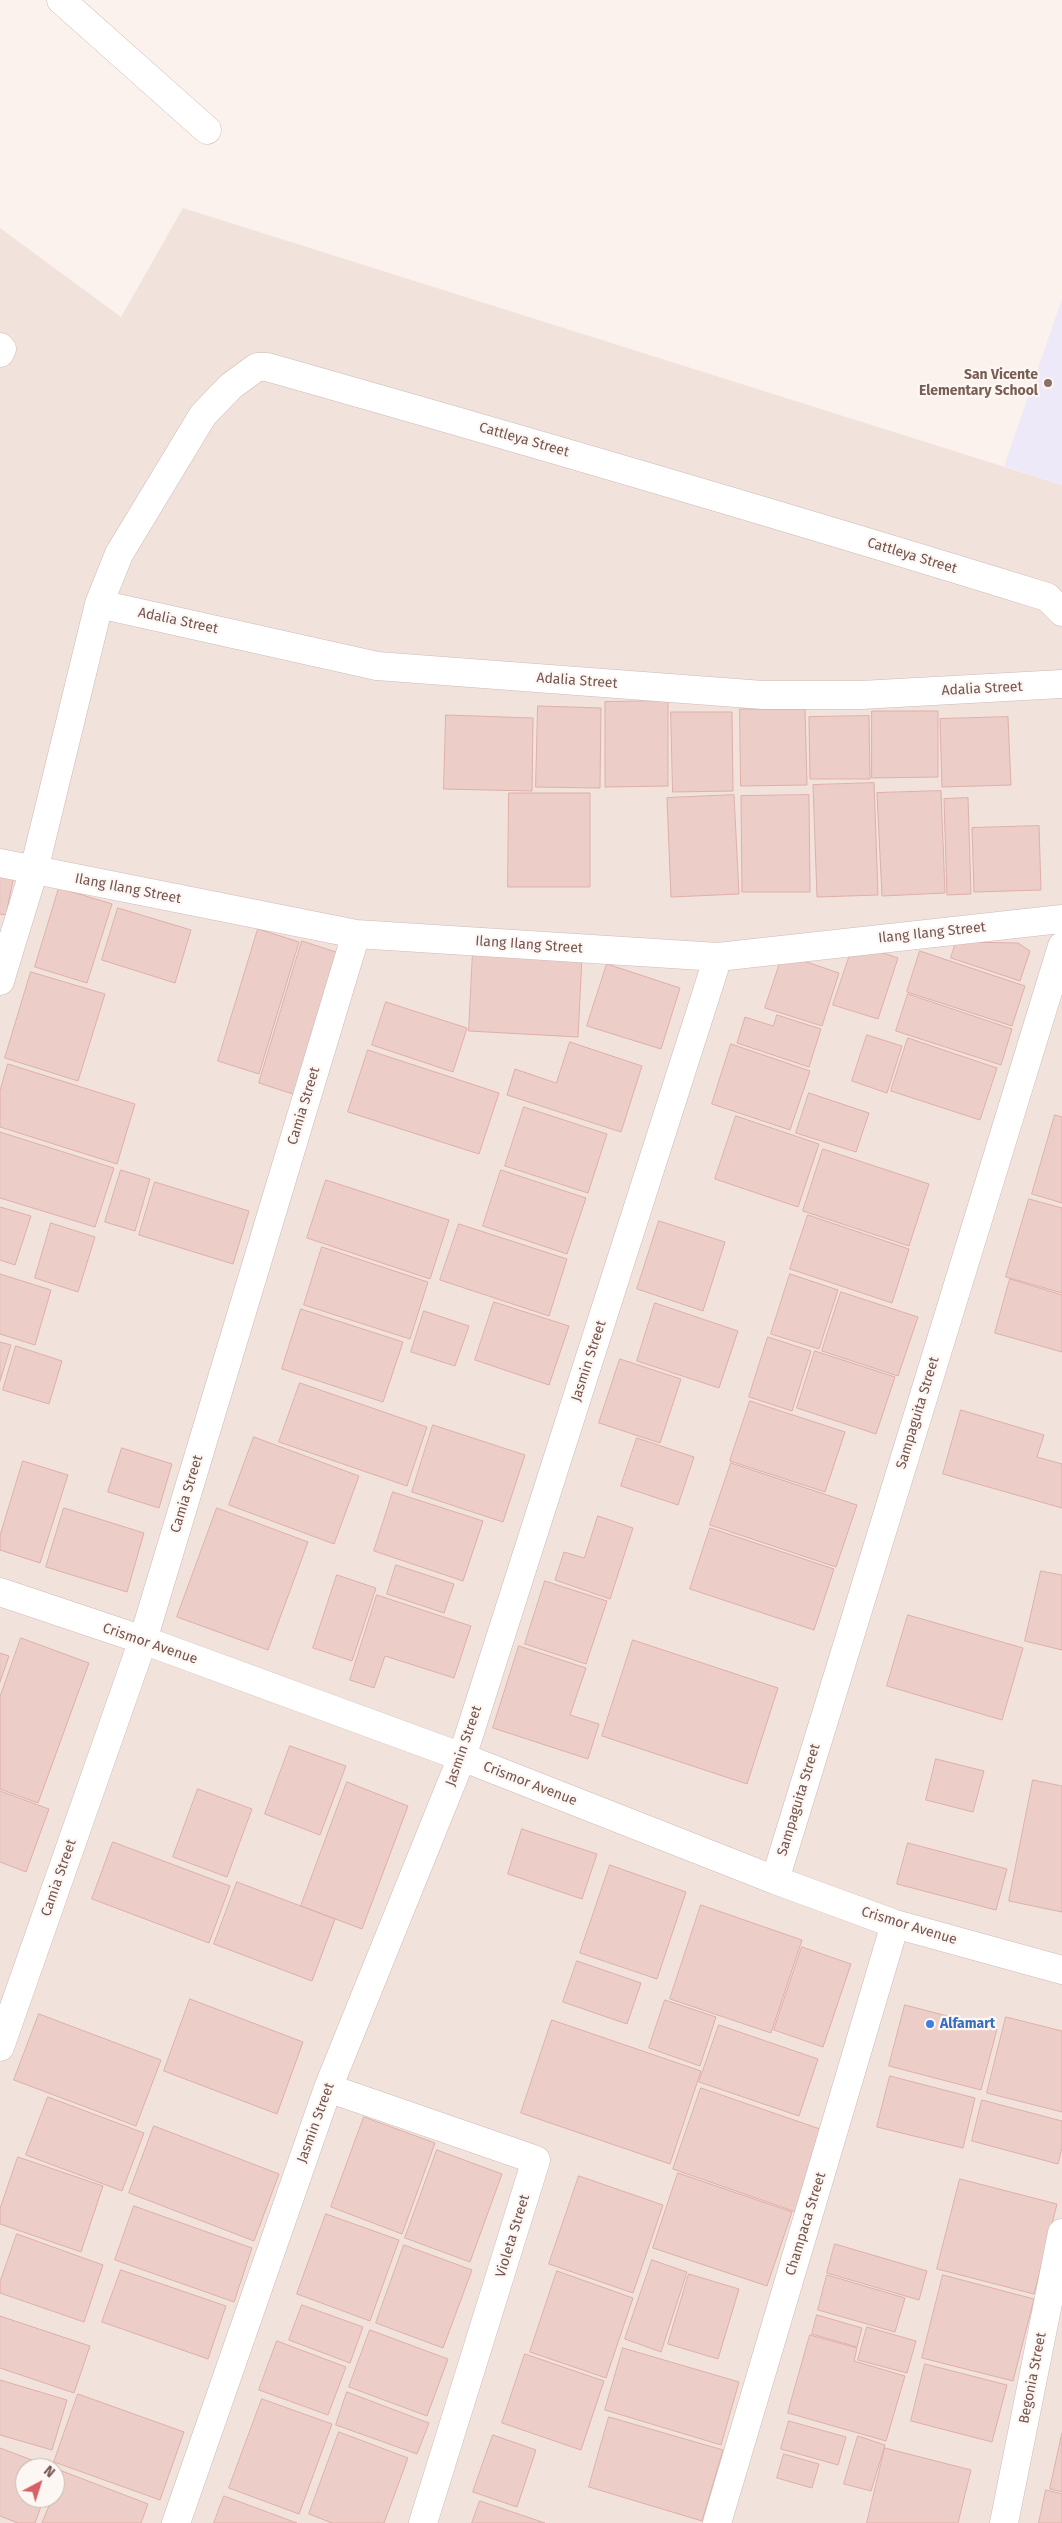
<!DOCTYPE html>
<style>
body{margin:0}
#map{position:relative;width:1062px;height:2523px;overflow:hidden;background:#fbf2ed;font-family:"Fira Sans",sans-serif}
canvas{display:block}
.north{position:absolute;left:15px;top:2458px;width:50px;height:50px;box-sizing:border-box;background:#fdf7f3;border:1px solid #c6b6b2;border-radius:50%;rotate:40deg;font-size:14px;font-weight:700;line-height:20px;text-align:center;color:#745551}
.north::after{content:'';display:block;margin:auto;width:18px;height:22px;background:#d66064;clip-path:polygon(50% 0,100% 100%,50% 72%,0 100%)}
</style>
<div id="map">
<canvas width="1062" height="2523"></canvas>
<div class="north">N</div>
</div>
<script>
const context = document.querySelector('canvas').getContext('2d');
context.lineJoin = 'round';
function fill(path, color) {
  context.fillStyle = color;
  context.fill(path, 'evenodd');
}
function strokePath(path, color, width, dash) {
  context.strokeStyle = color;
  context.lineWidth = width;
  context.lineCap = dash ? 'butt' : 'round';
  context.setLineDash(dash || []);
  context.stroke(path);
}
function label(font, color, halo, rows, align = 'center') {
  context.font = font + ' "Fira Sans",sans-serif';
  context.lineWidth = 4.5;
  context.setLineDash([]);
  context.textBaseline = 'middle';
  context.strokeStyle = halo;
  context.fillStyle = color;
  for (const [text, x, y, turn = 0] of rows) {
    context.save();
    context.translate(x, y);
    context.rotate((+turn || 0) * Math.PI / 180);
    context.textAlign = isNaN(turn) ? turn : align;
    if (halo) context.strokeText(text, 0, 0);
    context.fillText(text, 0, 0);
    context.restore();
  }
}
const residential = new Path2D(`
 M183,208L1062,485V2523H0V228L121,317ZM25,2468H55V2498H25Z`);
const education = new Path2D(`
 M1062,299V485L1004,466Z`);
const building = new Path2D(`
 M668,701V786L605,787V702Z
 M538,706L601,708L600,788L536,787Z
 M740,709H805L807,785L741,786Z
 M872,711H938V777L872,778Z
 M671,712H732L733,791L673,792Z
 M446,715L533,718L532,791L444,789Z
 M869,716L870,779H810L809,717Z
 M1008,717L1011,785L942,787L940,719Z
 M874,783L878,895L817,897L813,785Z
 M941,791L945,893L882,896L877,793Z
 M509,793H590V887H508Z
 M734,795L739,894L671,897L667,798Z
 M809,795L810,892H742L741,796Z
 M968,798L971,894L947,895L944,799Z
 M1039,826L1041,890L974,892L972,828Z
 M0,867L15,870L6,915L0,914Z
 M59,888L112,904L87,983L35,967Z
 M118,908L191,930L175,983L102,960Z
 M258,929L299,942L259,1074L218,1061Z
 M302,941L342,954L299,1096L259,1083Z
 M956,942L1018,943L1030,951L1020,981L951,958Z
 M854,943L898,958L878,1019L833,1005Z
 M473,951L582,957L578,1037L469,1031Z
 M920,951L1025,986L1012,1026L907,992Z
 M783,954L839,973L822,1026L765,1008Z
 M607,964L680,988L661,1049L587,1026Z
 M31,972L105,994L78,1081L5,1058Z
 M908,994L1012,1029L1001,1065L896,1031Z
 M386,1002L467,1028L453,1072L372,1045Z
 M777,1015L821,1029L809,1067L737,1043L745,1017L773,1026Z
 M867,1035L902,1046L887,1093L852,1081Z
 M908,1038L997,1068L980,1120L891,1091Z
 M570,1042L642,1066L621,1132L507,1095L515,1069L556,1083Z
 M731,1044L810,1071L790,1130L712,1104Z
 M368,1050L499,1093L479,1154L348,1112Z
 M8,1064L135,1104L117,1164L0,1127V1091Z
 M809,1093L869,1113L856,1152L796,1133Z
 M524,1107L607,1134L588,1193L505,1166Z
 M1055,1115L1062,1117V1203L1032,1194Z
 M736,1116L819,1144L798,1207L715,1179Z
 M0,1132L114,1168L95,1227L0,1198Z
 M823,1149L929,1184L909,1246L803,1211Z
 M121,1170L150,1179L135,1231L105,1222Z
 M501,1170L586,1198L567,1254L483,1226Z
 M326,1180L449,1220L430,1279L307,1238Z
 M155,1182L249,1211L233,1264L139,1235Z
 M1029,1199L1062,1208V1293L1006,1277Z
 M0,1207L31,1216L15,1265L0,1260Z
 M808,1215L909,1249L892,1303L790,1269Z
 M659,1221L725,1242L703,1311L637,1289Z
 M51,1223L95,1237L78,1292L35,1278Z
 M459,1224L567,1259L549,1316L440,1280Z
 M322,1247L428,1282L410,1339L304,1305Z
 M0,1274L51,1290L35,1345L0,1334Z
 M790,1274L838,1290L819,1349L771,1334Z
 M1010,1279L1062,1295V1352L995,1333Z
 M841,1292L918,1317L898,1376L822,1351Z
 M494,1302L569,1326L549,1385L475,1360Z
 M655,1303L738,1331L719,1388L637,1361Z
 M301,1309L403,1342L383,1402L282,1369Z
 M424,1311L469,1326L455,1366L411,1352Z
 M768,1337L811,1351L792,1411L749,1397Z
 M0,1342L11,1345L0,1381Z
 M16,1346L62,1361L49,1404L3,1390Z
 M815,1351L895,1377L876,1434L797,1408Z
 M620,1359L681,1379L660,1443L599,1423Z
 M300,1383L427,1427L407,1486L279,1442Z
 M750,1401L845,1432L825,1492L730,1461Z
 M961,1410L1044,1435L1037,1457L1062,1464V1508L943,1474Z
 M433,1425L525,1455L503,1522L412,1492Z
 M254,1437L359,1476L334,1544L229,1505Z
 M637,1438L694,1457L678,1505L621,1486Z
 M122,1448L172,1464L159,1508L108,1492Z
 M23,1461L68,1475L40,1563L0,1550V1536Z
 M731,1463L857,1505L836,1567L710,1525Z
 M393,1492L483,1521L463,1581L374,1551Z
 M64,1508L144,1533L127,1592L46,1567Z
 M217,1508L308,1542L268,1650L177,1617Z
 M598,1516L633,1528L610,1599L555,1580L564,1552L584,1558Z
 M710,1528L834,1569L814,1630L690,1589Z
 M396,1565L454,1584L444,1613L387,1594Z
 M1041,1571L1062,1575V1650L1025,1641Z
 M337,1575L376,1588L352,1661L313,1648Z
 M545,1581L607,1601L586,1664L525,1644Z
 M377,1595L471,1626L454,1678L385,1656L374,1688L350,1680Z
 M908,1615L1023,1648L1002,1720L887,1686Z
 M21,1638L89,1663L38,1803L0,1789V1697Z
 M633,1640L778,1688L747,1784L602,1736Z
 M519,1646L586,1668L570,1715L599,1724L588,1759L493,1728Z
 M0,1653L9,1656L0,1682Z
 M290,1746L346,1766L320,1835L265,1814Z
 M936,1759L984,1771L973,1812L926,1800Z
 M1033,1780L1062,1786V1912L1009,1901Z
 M347,1782L408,1806L362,1929L301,1906Z
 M198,1789L252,1809L227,1877L173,1857Z
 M0,1791L49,1809L26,1872L0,1862Z
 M522,1829L597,1854L582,1899L508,1874Z
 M113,1842L230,1886L209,1943L92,1899Z
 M908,1843L1007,1869L996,1910L897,1884Z
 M610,1865L686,1892L657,1979L580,1953Z
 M237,1882L335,1919L312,1981L214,1944Z
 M701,1905L802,1940L771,2033L670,1999Z
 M802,1947L851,1964L823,2047L774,2030Z
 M577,1961L641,1983L627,2024L563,2002Z
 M190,1999L303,2042L277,2114L164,2071Z
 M665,2000L716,2017L700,2066L649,2048Z
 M905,2005L997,2029L981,2090L889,2066Z
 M39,2014L161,2060L136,2126L14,2080Z
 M1006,2017L1062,2031V2112L987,2093Z
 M552,2020L701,2071L670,2164L521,2113Z
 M719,2025L818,2059L799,2116L699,2082Z
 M890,2076L975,2098L963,2148L877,2127Z
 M701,2088L823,2130L796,2212L673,2169Z
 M48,2097L144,2133L122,2191L26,2155Z
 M982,2100L1062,2121V2148L1058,2164L972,2141Z
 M364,2117L435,2143L402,2234L331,2207Z
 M154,2126L279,2174L254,2241L129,2193Z
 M437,2150L502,2174L470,2262L405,2238Z
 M18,2157L103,2186L81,2252L0,2224V2209Z
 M678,2173L792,2212L767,2286L653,2248Z
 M579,2176L663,2205L633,2293L549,2264Z
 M960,2179L1057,2204L1034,2294L937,2269Z
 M134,2206L252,2248L234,2302L115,2260Z
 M326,2214L399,2240L370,2321L297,2294Z
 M17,2234L103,2265L84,2322L0,2293V2282Z
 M835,2244L927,2271L919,2300L827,2273Z
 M404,2245L472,2270L443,2348L376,2323Z
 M652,2260L687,2272L661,2352L625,2339Z
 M121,2270L226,2306L208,2359L102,2322Z
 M557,2271L633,2298L606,2378L530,2352Z
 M689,2274L739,2289L718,2359L668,2344Z
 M827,2275L905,2298L895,2332L818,2310Z
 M943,2275L1034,2299L1013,2381L922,2358Z
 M302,2305L363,2327L350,2363L289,2340Z
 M817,2315L862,2328L857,2347L812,2334Z
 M0,2316L90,2346L74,2393L0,2368Z
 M867,2327L916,2341L907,2373L858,2360Z
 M370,2330L448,2359L427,2416L349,2387Z
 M810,2335L857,2348L854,2361L905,2376L886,2441L788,2413Z
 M277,2341L346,2367L328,2415L259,2390Z
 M623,2348L739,2382L721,2445L605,2410Z
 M525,2354L604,2381L581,2450L502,2423Z
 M925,2364L1007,2385L992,2442L911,2421Z
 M0,2380L67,2400L52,2450L0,2435Z
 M347,2392L429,2423L417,2454L336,2425Z
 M78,2394L184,2432L160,2500L54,2462Z
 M262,2399L332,2424L299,2514L229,2488Z
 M609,2417L723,2450L702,2521L589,2487Z
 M789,2421L846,2437L838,2465L781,2449Z
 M339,2432L408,2458L384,2523H332L309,2514Z
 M1062,2433V2492L1050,2489Z
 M493,2435L536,2450L517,2507L473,2492Z
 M858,2436L885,2445L871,2491L844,2484Z
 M0,2448L53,2468H25V2498H44L35,2523H18L0,2516Z
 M885,2448L971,2470L958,2523H867Z
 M784,2454L819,2464L812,2488L777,2478Z
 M62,2471L148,2504L141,2523H42L52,2498H55V2489Z
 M1046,2490L1062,2494V2523H1039Z
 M224,2496L297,2523H214Z
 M480,2501L545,2523H472Z`);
const minor = new Path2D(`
 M61,0L207,130
 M0,347L2,349L0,353
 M99,604L377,666L763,695H861L1062,684
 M0,863L356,934L718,957L1062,919
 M0,981L34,870L99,604L119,554L203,415L231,386L257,367H267C528,441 788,517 1047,597L1062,612
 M0,1592L143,1640L462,1757L775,1880L895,1924L1062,1970
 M775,1880L1062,946
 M0,2047L143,1640L356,934
 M328,2088L536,2160L423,2523
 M176,2523L328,2088L462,1757L718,957
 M717,2523L895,1924
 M1004,2523L1062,2233`);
const markers = [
 [1048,383,5,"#8d6e63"],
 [930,2024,5,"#3f7fe0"]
];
const educationNames = [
 ["San Vicente",1038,375],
 ["Elementary School",1038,391]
];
const streetNames = [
 ["Cattleya Street",524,440,16],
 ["Cattleya Street",912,556,17],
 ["Adalia Street",178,621,12],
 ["Adalia Street",577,681,4],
 ["Adalia Street",982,689,-3],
 ["Ilang Ilang Street",128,889,11],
 ["Ilang Ilang Street",932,933,-6],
 ["Ilang Ilang Street",529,945,4],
 ["Camia Street",304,1106,-73],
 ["Jasmin Street",589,1361,-72],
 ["Sampaguita Street",918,1413,-73],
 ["Camia Street",187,1494,-73],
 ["Crismor Avenue",150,1644,19],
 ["Jasmin Street",464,1746,-71],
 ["Crismor Avenue",530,1784,21],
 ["Sampaguita Street",799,1800,-73],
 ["Camia Street",59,1878,-71],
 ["Crismor Avenue",909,1926,17],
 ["Jasmin Street",316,2123,-70],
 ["Champaca Street",806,2224,-73],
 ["Violeta Street",513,2236,-73],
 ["Begonia Street",1033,2378,-79]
];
const shopNames = [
 ["Alfamart",940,2024]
];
fill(residential, '#f2e2dc');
fill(education, '#eee9f8');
fill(building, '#edcdc7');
strokePath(building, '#deb0a9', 1);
strokePath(minor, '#cebab5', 29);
strokePath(minor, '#fff', 28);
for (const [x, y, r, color] of markers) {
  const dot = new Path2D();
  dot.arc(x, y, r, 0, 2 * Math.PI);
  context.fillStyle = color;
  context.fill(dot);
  strokePath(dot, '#fdf7f3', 2);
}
label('bold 14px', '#785e54', '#fdf7f3', educationNames, 'right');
label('14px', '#745551', '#fdf7f3', streetNames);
label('bold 14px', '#366cbe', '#fdf7f3', shopNames, 'left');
</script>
